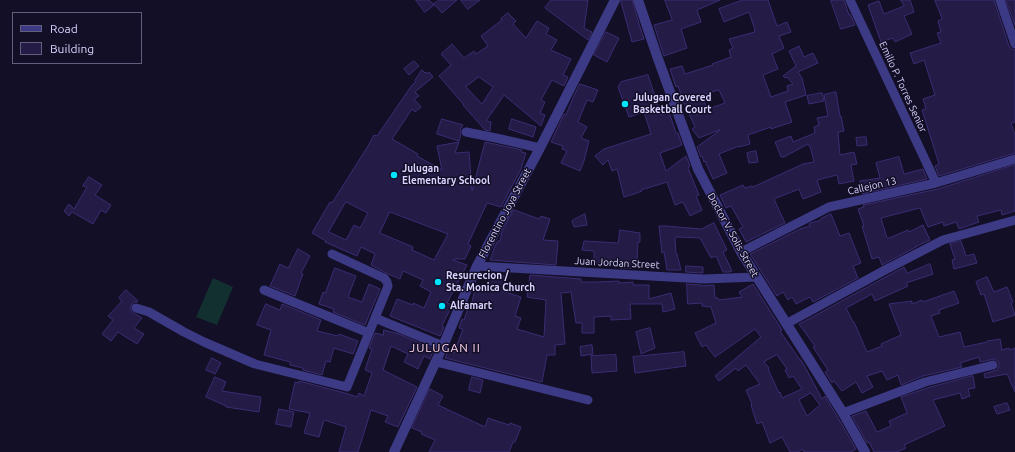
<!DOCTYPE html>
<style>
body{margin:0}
#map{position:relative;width:1015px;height:452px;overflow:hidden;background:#130f26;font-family:Ubuntu,sans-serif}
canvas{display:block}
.legend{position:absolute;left:12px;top:12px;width:130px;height:52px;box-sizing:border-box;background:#130f26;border:1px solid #625e7d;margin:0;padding:5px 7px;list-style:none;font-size:12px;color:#d9d4ff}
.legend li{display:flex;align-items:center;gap:8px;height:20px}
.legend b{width:20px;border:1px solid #625e7d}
</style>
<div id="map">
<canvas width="1015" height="452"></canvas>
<ul class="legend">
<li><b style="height:5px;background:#3d3a85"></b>Road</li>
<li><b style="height:11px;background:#241b47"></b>Building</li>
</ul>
</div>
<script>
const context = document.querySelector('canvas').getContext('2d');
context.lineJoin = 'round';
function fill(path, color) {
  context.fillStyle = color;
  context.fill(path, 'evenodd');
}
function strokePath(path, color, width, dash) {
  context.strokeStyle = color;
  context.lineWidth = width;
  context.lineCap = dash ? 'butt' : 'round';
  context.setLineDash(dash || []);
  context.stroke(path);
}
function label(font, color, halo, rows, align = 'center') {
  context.font = font + ' Ubuntu,sans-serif';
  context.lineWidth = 3;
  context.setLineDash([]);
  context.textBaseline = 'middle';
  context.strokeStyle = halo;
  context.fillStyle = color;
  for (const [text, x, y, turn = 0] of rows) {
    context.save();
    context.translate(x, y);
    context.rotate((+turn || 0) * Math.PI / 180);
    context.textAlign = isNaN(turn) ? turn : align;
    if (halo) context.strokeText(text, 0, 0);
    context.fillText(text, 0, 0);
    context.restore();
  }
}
const green = new Path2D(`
 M213,278L233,287L217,325L196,317Z`);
const building = new Path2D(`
 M416,0H429L434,5L425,12Z
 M439,0H457L442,13L434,4Z
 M461,0H480L468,9Z
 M551,0H588L584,28L592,32L588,40L545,8Z
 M621,0H632L640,27L644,39L632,42L621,2Z
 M665,0H720L697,10L701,22L681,29L687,48L664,56L654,25L672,20Z
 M743,0H768L777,26L787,22L791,32L779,36L784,48L772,54L778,69L763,75L771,97L788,91L787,86L793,84L787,77L785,78L783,76L796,66L789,51L799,46L804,57L813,53L818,63L798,72L802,78L806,95L785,102L792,122L771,129V127L748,135L750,144L739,147V146L719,154L727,173L713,179L705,161L704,162L702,156L701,157L697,147L720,130H719L699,138L692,129L695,127L684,103L678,86L676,87L670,69L682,66L685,74L713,65L712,64L731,57L729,50L733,48L729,39L755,32L754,31L755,30L749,12L724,22L719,9ZM719,90L725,103L708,109L701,96Z
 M831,0H844L849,15L850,14L855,25L841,29Z
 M901,0H910L914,12L904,16L912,34L895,42L893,38L881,42L868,5L879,1L884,14L904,6Z
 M935,0H994L1009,46L1011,49L1015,50V122L1011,123L1015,135V153L939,176L935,166L939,164L922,110L926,109L923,99L935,95L924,60L914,64L910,53L941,43L937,33L941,32L938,21L942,19Z
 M1006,0H1015V25Z
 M508,13L516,21L513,24L526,38L537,21L549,28L546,34L557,40L551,50L571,59L563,75L568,77L564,86L552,80L541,100L545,102L540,113L545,115L541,126L504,95L486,121L491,122L490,131L485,130L463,105H464L439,76L451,65L441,54L452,44L464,58L474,51L476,54L488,46L481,36L502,20L501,19ZM479,77L493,87L482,104L466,87Z
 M606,32L619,38L607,62L594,55Z
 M414,61L419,66L409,75L404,69Z
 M422,70L425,73L426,72L427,74L429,72L433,77L415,92L419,96L414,99L421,107L415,112L412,109L392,139L418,154L417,156L442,170L437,146L459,142L455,153L469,152L472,191L485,142L522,150L521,152L526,153L521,169L501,207L487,203L468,244L471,246L465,259H454L453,260L467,265L447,303L452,305L442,326L444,327L440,336L390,316L397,299L413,305V303L424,308L431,292L420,286L423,280L403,271L400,279L388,274L371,265L375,254L361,247L357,256L325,242L326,241L312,233L330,202L332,203L368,146L374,135L377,136L412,85L416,82L415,81ZM346,202L368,213L360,228L354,225L346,240L329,232ZM390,212L448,234L434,260L412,250L413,247L380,233Z
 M648,75L661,115L669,112L676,133H678L682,145L660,153L666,171L686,156L690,166L688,168L699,195L696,196L702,210L690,216L683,202L675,205L667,182L641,190L642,191L634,194L624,197L617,169L612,171L608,160L603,165L595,156L604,149L651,134L644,112L629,117L618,87L621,82Z
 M580,84L598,90L593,102L587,100L578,122L587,127L581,138L589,141L584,161L580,171L561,163L567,151L562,149L563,146L551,142L564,114L566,115L573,98Z
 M836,92L840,116H841L844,131L838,132L840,155L854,152L857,164L851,165L854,181L839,184L837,175L817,180L821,192L803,199L799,189L774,199L785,223L746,242L739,229L743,227L731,206L726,208L720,195L743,185L745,188L752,186L753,187L803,164L814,162L810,146H809L808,144L784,157H781L775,142L791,136L793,142L815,133L814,127L819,125L817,118L828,116L824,95Z
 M822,93L824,101L809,104L807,96Z
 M442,119L463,125L460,130L461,134L459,141L437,134Z
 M512,119L536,127L533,137L509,129Z
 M866,137L867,145L857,146L856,138Z
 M756,151L758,162L749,163L747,153Z
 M899,157L904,174L923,169L927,179L862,194L860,181L880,178L876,163Z
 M1015,165V211L1002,215L1001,210L977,216L979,222L959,229L956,222L944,226L943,222L928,227L920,208L881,218L887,238H889L908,230L909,232L923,225L930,240L915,247H916L882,265L879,257L872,259L862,226H864L858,209L864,207L863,205L938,189Z
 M89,177L102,185L95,195L111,205L106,213L101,210L93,224L72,212L69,216L64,211L69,204L74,209L87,187L83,186Z
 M514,210L539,219L541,216L550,219L543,240L558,241L556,265L490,260L495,246L498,241H500L502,232Z
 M585,214L587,225L574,227L572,221Z
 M831,214L840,236L849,233L861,263L853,266L858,278L813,302L810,297L796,304L792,297L788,300L783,292L777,296L750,254L800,229L810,226L809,224L811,223L821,220V219Z
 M714,223L727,250L723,252L732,271L729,272H723L716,256L711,258L700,238L676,237V238H675L676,254H677L681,270H667L664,252L662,253L659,226H666L701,229Z
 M620,230L640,233V242H638L637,259H633L632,268H620V264L594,263V251L582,250L584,241L618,243Z
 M961,241L966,256L974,254L977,263L954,269L952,260L955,259L950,244Z
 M298,249L310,256L301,273L303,274L295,296L270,286L280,264L288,268Z
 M930,264L933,274L906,283L908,286L875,301L872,294L846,308L853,322H854L867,352L882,346L881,344L901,335L889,304L912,301V304L922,300L923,302L954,291L959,303L939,310L940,313L931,316L939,337L960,332L964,347L987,342V341L1000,339L1002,350L1009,348L1010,350L1015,348V392L1007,374L985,378L984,374L997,370L999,366V363L997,361L994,359L980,362L979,357L960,363L962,367L923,376L901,385L898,375L887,380L882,371L867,376L873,387L862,393L856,382L842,391L834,381L832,383L825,372L828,370L813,347L815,346L799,324L805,321L904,267L907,273Z
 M686,266L703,267V273L686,272Z
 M335,268L356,276L348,297L362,302L369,284L380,289L365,325L333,312L334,309L319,304L323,292L325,293Z
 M491,273L507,277L502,291L521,297L515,316L521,318L517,329L544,337L546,300L527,297L530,275L581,279V282H597L619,281V283L633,282V285H649V299L671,293L675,309L663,312L662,304H630L631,319L611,320V316L594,317V333H582V323H576L571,292L561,293L565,344L555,345V355H547L542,382L445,358L448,351L454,353L463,329L459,328L462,319L464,320L468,308L470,309L476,286L486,289Z
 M987,277L994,292L1007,287L1013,302L1011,303L1015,315L993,322L984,294L981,295L976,282Z
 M687,284L701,285V286L714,285L715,298H718L719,300L742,297L739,292L753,284L782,330L780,331L800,360H801L811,378L822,399L825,396L837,416L856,449L851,452H804L803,449L798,452H790L782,437L770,443L762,422L757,424L751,405L752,404L746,390L760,384L746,365L738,371L736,368L719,381L715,376L761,337L755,329L715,357L706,345L702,347L695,333L716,323L711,307L702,306V303L688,304ZM777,355L787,369L785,370L789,378L793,376L802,389L782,398L780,392L779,393L768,369L769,368L764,362ZM811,393L820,405L807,416L799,400Z
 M126,290L138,301L137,302H134L132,304L130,309L132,312L142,318L134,328L144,334L137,344L118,332L111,341L102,334L113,320L108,316L122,301L119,298Z
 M266,304L280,310L282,304L321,320L317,331L338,336L339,334L358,341L353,354L334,348L330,362L326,361L322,375L303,370V368L290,365V362L264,355L271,330L257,325Z
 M650,328L655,348L641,354L636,332Z
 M384,330L399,334L434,349L430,359L424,356L418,369L404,362L408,354L391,346L383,370L417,387L398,427L385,422L388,416L371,410L358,452H339L346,427L324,420L319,437L304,433L310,413L289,409L295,382L299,383V381L345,393L357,397L359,393L364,396L372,373L365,370L372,349L369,348L375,333L383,335Z
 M592,345L593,354L581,356L580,347Z
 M684,352L686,366L635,373L633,357Z
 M616,355L617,371L592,373L591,356Z
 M212,358L221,363L215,374L206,370Z
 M973,376L975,388L968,389L970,396L962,399L960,393L933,400L945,426L904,445L906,448L897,452H874L869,442L867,443L852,416L866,411L877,432L891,426L889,421L907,413L901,397L927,388Z
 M215,377L226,382L222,391L261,397L259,412L226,407V406L206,397Z
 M472,377L483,380L480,393L469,390Z
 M430,389L443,396L438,405L485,427L488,418L509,425L510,423L521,427L515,442H513L509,452H429L435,440L421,434L422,432L412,428Z
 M1007,403L1010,410L997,414L994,407Z
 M279,409L294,412L291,427L276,424Z`);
const minor = new Path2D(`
 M850,0L936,183
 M1000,0L1015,44
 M466,132L496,138L540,148
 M741,252L829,207L936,183L1015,159
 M477,266L704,279L756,277
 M264,290L369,333
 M136,308L149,312L184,332L204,342L255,364L347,387L388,286L387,282L384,278L332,254
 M375,318L443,346
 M786,324L885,270L943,240L1015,220
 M436,362L588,400
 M843,413L925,382L993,365`);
const tertiary = new Path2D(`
 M638,0L657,56L698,169L741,252L843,413L865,452
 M394,452L443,346L477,266L540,148L615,0`);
const markers = [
 [625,104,4,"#00e5ff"],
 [394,175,4,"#00e5ff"],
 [438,282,4,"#00e5ff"],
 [442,306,4,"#00e5ff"]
];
const streetNames = [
 ["Emilio P. Torres Senior",903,87,65],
 ["Callejon 13",872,186,-13],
 ["Florentino Joya Street",505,213,-62],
 ["Doctor V. Solis Street",733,235,61],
 ["Juan Jordan Street",617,263,3]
];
const poiNames = [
 ["Julugan Covered",633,98],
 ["Basketball Court",633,110],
 ["Julugan",402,169],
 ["Elementary School",402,181],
 ["Resurrecion /",446,276],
 ["Sta. Monica Church",446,288],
 ["Alfamart",450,306]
];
const quarterNames = [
 ["JULUGAN II",445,348]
];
fill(green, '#12302f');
fill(building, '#241b47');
strokePath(building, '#3b2d73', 1);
strokePath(minor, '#3d3a85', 9);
strokePath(tertiary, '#3d3a85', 10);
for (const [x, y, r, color] of markers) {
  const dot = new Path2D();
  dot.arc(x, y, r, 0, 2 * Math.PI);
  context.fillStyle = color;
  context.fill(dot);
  strokePath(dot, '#130f26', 1.5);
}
label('10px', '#d9d4ff', '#130f26', streetNames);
label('bold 10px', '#d9d4ff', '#130f26', poiNames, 'left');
context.letterSpacing = '1px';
label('12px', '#ffd6f0', '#130f26', quarterNames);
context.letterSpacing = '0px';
</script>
